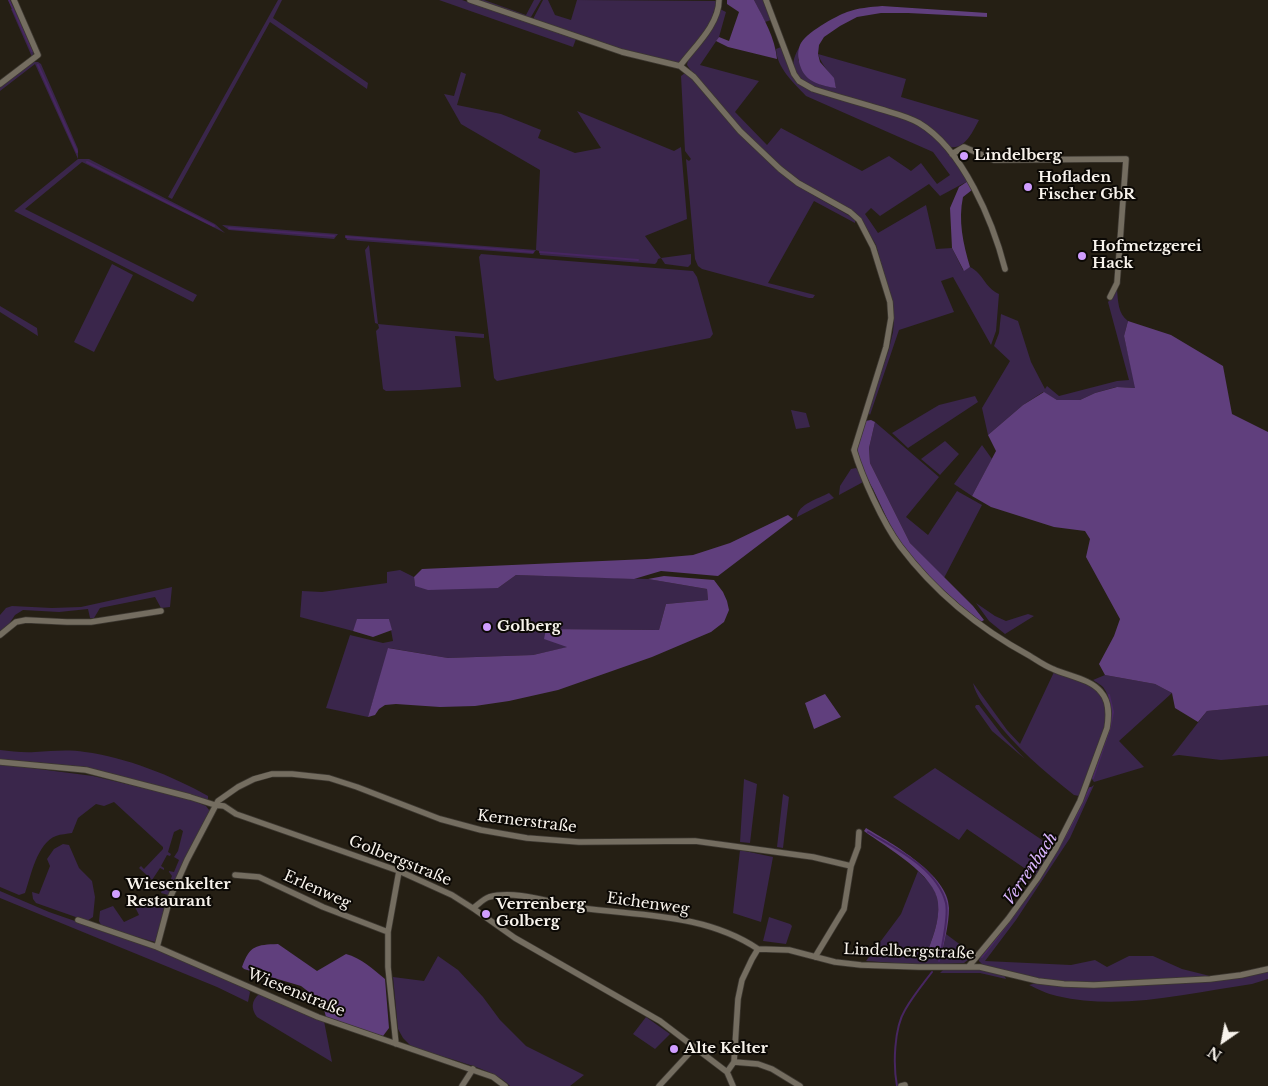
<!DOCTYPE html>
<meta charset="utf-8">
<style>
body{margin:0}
#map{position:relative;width:1268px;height:1086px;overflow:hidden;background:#251f14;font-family:"Libre Baskerville",serif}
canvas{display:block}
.north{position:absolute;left:1198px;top:1016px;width:50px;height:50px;-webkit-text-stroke:4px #0c0905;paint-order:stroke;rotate:213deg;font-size:14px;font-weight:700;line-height:20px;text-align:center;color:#f8f3ec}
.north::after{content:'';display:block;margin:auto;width:18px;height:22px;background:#f8f3ec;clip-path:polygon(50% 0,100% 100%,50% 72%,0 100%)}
</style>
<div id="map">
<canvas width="1268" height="1086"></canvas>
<div class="north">N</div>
</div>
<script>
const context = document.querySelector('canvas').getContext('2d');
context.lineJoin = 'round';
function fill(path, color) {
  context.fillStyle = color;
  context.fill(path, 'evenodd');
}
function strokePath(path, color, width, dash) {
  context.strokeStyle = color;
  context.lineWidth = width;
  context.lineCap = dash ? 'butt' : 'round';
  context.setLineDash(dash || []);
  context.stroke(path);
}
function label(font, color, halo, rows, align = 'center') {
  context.font = font + ' "Libre Baskerville",serif';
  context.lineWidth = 4;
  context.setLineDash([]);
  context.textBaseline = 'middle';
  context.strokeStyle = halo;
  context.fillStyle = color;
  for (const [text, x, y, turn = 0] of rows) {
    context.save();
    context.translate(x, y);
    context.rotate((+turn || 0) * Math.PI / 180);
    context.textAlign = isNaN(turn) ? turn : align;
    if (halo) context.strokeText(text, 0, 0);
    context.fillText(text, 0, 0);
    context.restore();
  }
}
const green = new Path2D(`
 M278,0H282L273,18L368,83L367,89L270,22L172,199L168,197Z
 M439,0H462L576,39L573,47Z
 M476,0H484L526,15L534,0H541L531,17L528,18Z
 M543,0H548L555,15L571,20L577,0L717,1L711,21L704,33L685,56L679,62L673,63L622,50L533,19Z
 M754,0H763L771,20L765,22Z
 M15,7L34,52L32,57L11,9Z
 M720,9L726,12L719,37L700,65L759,81L735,112L767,145L781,128L862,171L889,156L911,171L921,163L937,184L950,175L933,152L806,96C793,82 777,68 776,49L781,47C789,65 793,81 811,91L896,116L918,125L938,141L959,167L968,181L940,196L929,184L880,216L871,208L865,214L878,233L926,205L936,249L952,248L963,270L970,267C983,273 985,288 999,294L996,331L991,345L953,277L941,281L954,312L899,330L870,415L868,412L889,349L893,332L894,319L892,302L876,245L861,219L816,192L781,168L743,131L694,75L687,65L688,60Z
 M801,44L798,60L821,85L836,87C833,74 822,67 818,54L906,79L901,97L979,120C973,131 965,150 950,147L930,128L814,88C793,74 787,67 801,44Z
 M33,62H38L41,64L78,149V159H89L215,224L225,233L82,162L25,209L197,295L193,302L14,211L78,159L35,64L0,91V87Z
 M461,72L466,74L457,105L501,114L541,130L538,138L575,153L601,148L577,111L674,151L681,147L687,219L645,236L661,258L691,254V264L688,267L665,264L661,258L658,259L657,262L655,264L540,255L539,251L536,250L533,254L347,240L345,235L536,250L540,170L461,124L444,94L454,96Z
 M685,73L692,78L738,132L796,185L855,219V223L814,201L768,283L815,295L813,298H809L702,269L698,266L695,259L686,159L689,161L691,159L685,151L681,76Z
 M222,225L338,234L334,239L229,230Z
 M369,245L378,324L484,334V338L455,336L461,387L420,390L386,391L383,389L376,331L379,328L378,324L375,323L365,250Z
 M481,254L693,271L697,277L713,334L710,338L497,381L494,378L479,257Z
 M112,264L133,275L94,352L74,342Z
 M1117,289C1118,301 1118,314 1128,321L1124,336L1136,388L1116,387L1095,393L1080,400H1057L1043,392L1023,405L988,435L982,408L1010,361L994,346L999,333L1001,314L1018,321L1031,362L1045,389L1047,386L1059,396L1117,381L1129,380L1108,302L1114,295Z
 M0,306L37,328L38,336L0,312Z
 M975,396L978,402L908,448L892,433L939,405Z
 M791,410L806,413L810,427L796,429Z
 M875,422L939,477L906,517L928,535L957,491L982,505L944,578L910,543L870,463L869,448Z
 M945,441L959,454L940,475L921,459Z
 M982,445L992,459L972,496L954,484Z
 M856,468L858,470L865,481L839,495L840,486L851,469Z
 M829,493L834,498L797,517C798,504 818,499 829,493Z
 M400,570L414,577L415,586L498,588L516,575L648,579L707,589L708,600L666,604L659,630L546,629L568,647L533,655L448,658L389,648L368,717L326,708L350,635L383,643L393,641L389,619H358L353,631L300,617L302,591L322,592L387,583V572Z
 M172,587L170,607L161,608L155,597L100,608L94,618H90L88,609L59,612L23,610L15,615L9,624L0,632V615L6,608L12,606L52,608L81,607Z
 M976,603L995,616L1006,621L1028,614L1034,616L1005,634L989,621Z
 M1054,672C1068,678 1089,682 1100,694C1105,699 1107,707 1107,715C1107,734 1086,777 1079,796L1074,795C1044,771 1015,747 992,716C984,705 976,696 973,683L1007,730L1020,744Z
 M1105,675L1155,684L1172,693L1119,741L1144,767L1094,782L1091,778C1099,755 1121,709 1103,687C1101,685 1096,682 1093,680Z
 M976,705H979L1002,735L1025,759L992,731L975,707Z
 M1268,705V756L1221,760L1179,755L1172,756L1207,711Z
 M0,750C11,751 23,753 35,752C52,751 68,749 85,752C125,757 173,776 208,796V800L86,767L0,759Z
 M0,764L93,776L189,799L206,806L209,810V814L171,893L168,895L161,893L163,886L167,888L172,876L169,872V871L174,872L179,860L174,857L178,851L183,831L180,829L174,832L168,852L171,854L170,856L167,855L161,866L164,868V870L160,868L152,880L139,868L141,866L144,869L163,849V847L114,802L104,806L96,804L78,818L72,833C67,834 61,834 56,836C37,843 31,876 25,893L19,895L0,887Z
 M935,768L1054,848L1036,876L967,829L959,840L893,797Z
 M744,779L757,784L750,843L740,842Z
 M1094,785L1070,838L1016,920L985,961L1071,965L1095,960L1107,967L1129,956H1153L1182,969L1210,976C1163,979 1113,985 1065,982C1037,980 1010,972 983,965L979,961L980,956L1056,852L1069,829L1088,789Z
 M783,794L789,797L783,848L777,847Z
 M63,844L69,845L79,868L92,881L95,897L93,917L87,921L36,903L33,899L32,892L39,894L50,866L47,859L54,849Z
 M740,850L773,857L761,922L733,913Z
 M918,871C922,876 928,880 932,886C946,908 934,933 926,956L941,958L946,934L974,955L964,963L922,965L866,961L901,914Z
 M0,891L49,912L153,948L245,988L250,992L248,1002L217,987L0,898Z
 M143,897L167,902L155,942L102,927L99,921L100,911L113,906L124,922L139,915L133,903Z
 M769,917L790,924L792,926L786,944L763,941Z
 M438,956L458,970L483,997L500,1020L526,1046L584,1075L570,1086H510C495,1068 436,1056 412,1047L403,1038L398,1029L393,977L424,981Z
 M944,969L980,970L1004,975L1006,979L980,973H940Z
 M1268,971V979L1252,984C1188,993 1122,1011 1057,996C1047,994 1038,989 1029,985L1036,983L1065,987H1094L1242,977Z
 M259,994L324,1021L332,1062L257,1017C251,1009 251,1001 259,994Z
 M646,1017L670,1034L655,1049L633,1034Z`);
const forest = new Path2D(`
 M727,0H754C764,19 775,38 777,59L728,47L716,41L719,37L729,41L739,12L727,4Z
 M882,6L987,13V17L908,13H881L857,17L840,26L824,37L819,45L818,54L820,62L834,78L836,88C822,86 806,82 801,68C798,60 797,53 800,45C805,33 836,16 847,12C858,8 870,7 882,6Z
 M968,181L972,190L963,197C958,220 963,244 970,267L964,271L952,248L950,208L959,187Z
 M1128,321L1171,335L1223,366L1232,414L1268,432V705L1207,711L1198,722L1175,708L1172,693L1155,684L1105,675L1099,664L1114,636L1120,619L1086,557L1090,539L1085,531L1054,527L991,507L972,496L996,451L988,435L1023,405L1044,392L1057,400H1080L1095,393L1117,387L1135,388L1124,336Z
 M871,420L875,422L869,448L870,463L910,543L973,606L984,620L981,622C952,599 924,574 902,544C890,528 882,507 873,489C867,478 857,463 857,450C857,441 862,430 865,421Z
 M788,515L793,519L718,576L661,571L634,579L516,575L498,588L428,590L415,586L414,577L422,569L647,559L693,555L730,543Z
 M664,576L714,580L723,592L727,601L729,610L724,622L711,632L652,657L558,690L509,701L475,706L440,707L396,704L385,705L379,709L375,715L368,717L388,648L448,658L533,655L567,647L544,639L546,629L659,630L666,604L708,600L707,589L648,579Z
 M357,619H389L392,630L373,637L353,631Z
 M825,694L841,717L814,729L805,703Z
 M866,828C891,843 949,875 949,908C949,925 944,942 941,958L926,956C932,939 940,921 938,903C936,875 886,847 864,831Z
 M278,944L317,971L346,954C361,958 373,969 385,979L389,1028L383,1036L377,1035L326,1017L322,1002L301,986L244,969L242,967C250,945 256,945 278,944Z`);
const stream = new Path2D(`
 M9,0L32,51
 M38,65L77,152
 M87,162L214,226
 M229,228L334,236
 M346,237L533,252
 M540,252L638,260
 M1093,778L1110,728L1113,712L1109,695
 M868,832C896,849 937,868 946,903C949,917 942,946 939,961
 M982,957C1025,903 1061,851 1090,788
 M897,1086C893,1065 894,1028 905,1010C913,996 923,984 932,972`);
const street = new Path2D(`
 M470,0L622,52L680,66L694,77L740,131L780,169L798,183L850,212L859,220L873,247L890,302L891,318L886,347L854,450C862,477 883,523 900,546C934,591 980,629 1030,656C1038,661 1045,666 1053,669C1068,676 1091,679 1101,692C1110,702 1109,716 1107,728L1080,801L1056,848L1037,879L1008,919L969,966
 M766,0L794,74L799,81L813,89C835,96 857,102 880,109C893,113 907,116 919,123C963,149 993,222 1005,269
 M680,66C694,47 719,25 719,0
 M0,84L38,55L14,0
 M952,154L964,147L994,160L1126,159L1117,283L1110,297
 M0,635L16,622L26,620L67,622H91L161,611
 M0,762L86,770L190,797L215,805L224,806L236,814L399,871L452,895L474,909L515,938L660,1021L727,1072L733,1086
 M851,866L858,847L859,832
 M235,875L259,877L323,907L388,932
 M473,908C478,905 483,899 489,897C516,889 555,904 582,908C642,916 706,914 758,949
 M78,920L157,947L318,1017L493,1077L505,1086
 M157,947L170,898L187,860L218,801L238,787L254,779L272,774H292L329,778L357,787L440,819L481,830L527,838L579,842L695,841L813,857L851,866L844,909L815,957
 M758,949L789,950L835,962L861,965L919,967H980L1038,981L1064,984L1094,985L1210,979L1241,975L1268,969
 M396,1044L388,967V932L399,871
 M734,1062L758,1064L772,1069L800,1086
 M727,1072L734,1062L738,999L742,980L752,959L758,949
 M462,1086L473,1069
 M659,1086L695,1047
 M901,1086L905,1085`);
const markers = [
 [964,156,5,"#d09dff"],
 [1028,187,5,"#d09dff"],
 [1082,256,5,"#d09dff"],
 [487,627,5,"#d09dff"],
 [116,894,5,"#d09dff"],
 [486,914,5,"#d09dff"],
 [674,1049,5,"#d09dff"]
];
const poiNames = [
 ["Lindelberg",974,156],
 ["Hofladen",1038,178],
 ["Fischer GbR",1038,195],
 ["Hofmetzgerei",1092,247],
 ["Hack",1092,264],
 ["Golberg",497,627],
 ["Wiesenkelter",126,885],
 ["Restaurant",126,902],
 ["Verrenberg",496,905],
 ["Golberg",496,922],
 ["Alte Kelter",684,1049]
];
const streetNames = [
 ["Kernerstraße",527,822,7],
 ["Golbergstraße",400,861,22],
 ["Erlenweg",317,890,24],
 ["Eichenweg",648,904,8],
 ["Lindelbergstraße",909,952,2],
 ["Wiesenstraße",296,993,22]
];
const waterNames = [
 ["Verrenbach",1031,869,-56]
];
fill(green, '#3a264b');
fill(forest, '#603f7d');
strokePath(stream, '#472661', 2);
strokePath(street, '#3d3831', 7);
strokePath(street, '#746d60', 5.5);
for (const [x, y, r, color] of markers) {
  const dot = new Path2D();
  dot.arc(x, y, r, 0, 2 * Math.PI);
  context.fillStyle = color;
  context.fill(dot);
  strokePath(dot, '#0c0905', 2);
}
label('bold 15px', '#f8f3ec', '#0c0905', poiNames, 'left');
label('15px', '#f8f3ec', '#0c0905', streetNames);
label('italic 16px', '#dab5fe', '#0c0905', waterNames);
</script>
